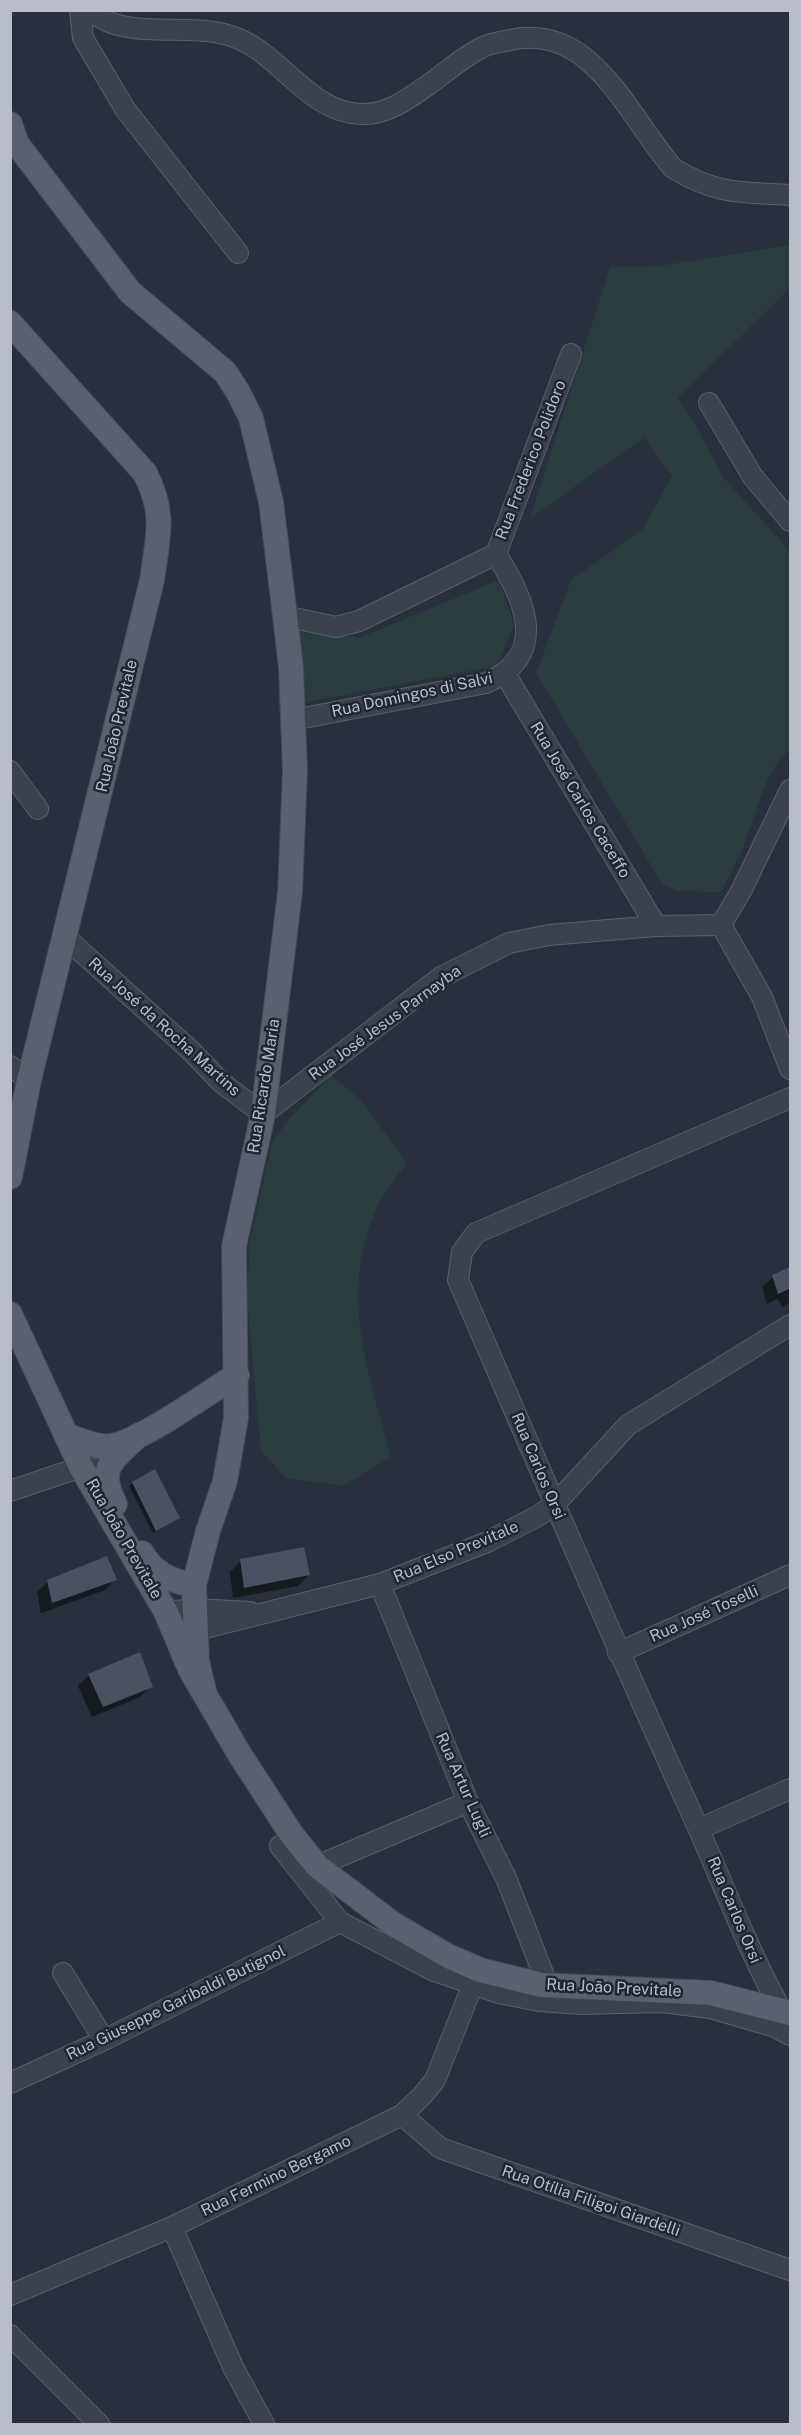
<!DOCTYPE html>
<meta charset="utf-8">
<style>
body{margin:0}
#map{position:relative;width:801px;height:2435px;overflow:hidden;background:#282f3d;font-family:"Public Sans",sans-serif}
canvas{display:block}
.frame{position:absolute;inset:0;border:12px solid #b8bdc8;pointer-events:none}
</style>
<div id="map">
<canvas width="801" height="2435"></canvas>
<div class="frame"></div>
</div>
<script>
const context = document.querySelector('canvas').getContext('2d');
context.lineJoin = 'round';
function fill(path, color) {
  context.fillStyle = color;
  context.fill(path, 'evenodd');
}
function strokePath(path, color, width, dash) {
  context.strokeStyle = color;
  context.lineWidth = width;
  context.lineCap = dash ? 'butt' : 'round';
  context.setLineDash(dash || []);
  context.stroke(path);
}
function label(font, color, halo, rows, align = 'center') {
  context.font = font + ' "Public Sans",sans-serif';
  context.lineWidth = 5;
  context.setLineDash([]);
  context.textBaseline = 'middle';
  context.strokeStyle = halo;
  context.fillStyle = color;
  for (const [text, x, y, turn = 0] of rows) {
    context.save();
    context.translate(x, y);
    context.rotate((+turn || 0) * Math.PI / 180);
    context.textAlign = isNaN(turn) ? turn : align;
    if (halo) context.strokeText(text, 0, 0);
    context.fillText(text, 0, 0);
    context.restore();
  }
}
const green = new Path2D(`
 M790,245V288L678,398L697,428L723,477L790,551V750C765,766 755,822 742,850C736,864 728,878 721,892L678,891L662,884L536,673L571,580L643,529L672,476L644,438L530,518L610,267L659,266Z
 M499,580L514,625L497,666L303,703L288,628L359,638Z
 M331,1075L361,1100L407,1163C397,1177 383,1193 376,1209C339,1297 368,1370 391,1457L343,1486L286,1478L261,1451L247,1300L250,1240L272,1143L287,1121Z`);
const shadow = new Path2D(`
 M790,1268V1302L783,1307L777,1299L767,1304L762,1287L773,1277Z
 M154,1471L178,1518L153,1533L129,1486Z
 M241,1561L309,1575L298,1586L233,1598L230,1572Z
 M115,1579L105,1590L41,1613L37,1592L48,1581Z
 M89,1675L151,1686L140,1697L92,1717L78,1686Z`);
const building = new Path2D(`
 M790,1267V1292L789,1289L778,1294L772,1275Z
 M155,1469L180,1518L156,1531L132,1482Z
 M304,1547L310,1575L244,1588L240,1559Z
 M107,1556L117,1580L52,1603L47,1580Z
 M140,1652L153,1687L103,1707L88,1674Z`);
const minor = new Path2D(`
 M80,10L83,38L125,109L238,253
 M89,10C124,41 181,23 224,34C278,46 305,113 362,114C390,115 413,95 435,80C450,69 466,55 483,47C491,43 502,42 510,40C593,22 628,117 673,168C716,195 742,192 790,195
 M709,403L753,477L790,521
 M285,616L336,627L359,621L496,554L571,354
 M505,674L656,926
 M293,720L486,683C550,655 525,599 496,554
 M10,771L38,809
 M721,925L762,997L790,1069
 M66,938L190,1050L222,1083L263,1114L441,977L509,943L549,935L656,926L721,925L741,891L790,790
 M10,1066L29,1080
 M10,1491L81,1467L95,1469
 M380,1584L468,1802L506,1878L548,1986
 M166,1612L195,1609L250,1612
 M181,1634L380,1584L487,1542L538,1516L555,1504L628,1425L790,1325
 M618,1653L790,1575
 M699,1829L790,1789
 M280,1846L340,1922L432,1970L499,1993L539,2001L582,2004L662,2002L710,2008L775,2027L790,2035
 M317,1866L468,1802
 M63,1973L104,2040
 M781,2010C746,1946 721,1878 691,1812C611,1636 535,1458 458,1280L462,1252L476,1233L790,1098
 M10,2083L104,2040L340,1922
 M402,2115L440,2148L790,2270
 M172,2227L233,2367L264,2424
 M10,2295L172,2227L402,2115L422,2096L435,2080L473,1984
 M10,2335L99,2424`);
const major = new Path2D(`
 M10,124L17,144L130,292L225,372L238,392L251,418L271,502L285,616L291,668L295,771L290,892L263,1114L234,1246L236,1418L225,1481L208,1531L194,1585L197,1661L204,1691
 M10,323L145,473C166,514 158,536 152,580L29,1080L10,1177
 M10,1314L81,1467L166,1612L190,1669L240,1755L292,1835L317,1866L393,1924L448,1956L480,1970L541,1985L711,1993L790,2013
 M66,1435C79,1440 97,1448 111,1446C142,1441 207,1393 237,1375
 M115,1504C96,1468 113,1459 139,1435
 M142,1553C153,1573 172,1582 194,1585`);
const streetNames = [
 ["Rua Frederico Polidoro",531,460,-69],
 ["Rua Domingos di Salvi",412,695,-12],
 ["Rua João Previtale",117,726,-77],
 ["Rua José Carlos Caceffo",580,800,59],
 ["Rua José Jesus Parnayba",385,1023,-36],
 ["Rua José da Rocha Martins",164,1027,42],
 ["Rua Ricardo Maria",264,1086,-81],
 ["Rua Carlos Orsi",538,1466,67],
 ["Rua João Previtale",124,1539,60],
 ["Rua Elso Previtale",456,1552,-23],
 ["Rua José Toselli",704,1614,-24],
 ["Rua Artur Lugli",463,1785,66],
 ["Rua Carlos Orsi",734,1910,67],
 ["Rua João Previtale",614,1988,3],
 ["Rua Giuseppe Garibaldi Butignol",176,2003,-26],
 ["Rua Fermino Bergamo",276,2176,-26],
 ["Rua Otília Filigoi Giardelli",591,2201,19]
];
fill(green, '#2b3c3f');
fill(shadow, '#0007');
fill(building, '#4a5261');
strokePath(minor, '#5a5f6b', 22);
strokePath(major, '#454a57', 26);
strokePath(minor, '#3c414e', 20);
strokePath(major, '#5a606d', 24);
label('16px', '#b8bdc8', '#212633', streetNames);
</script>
